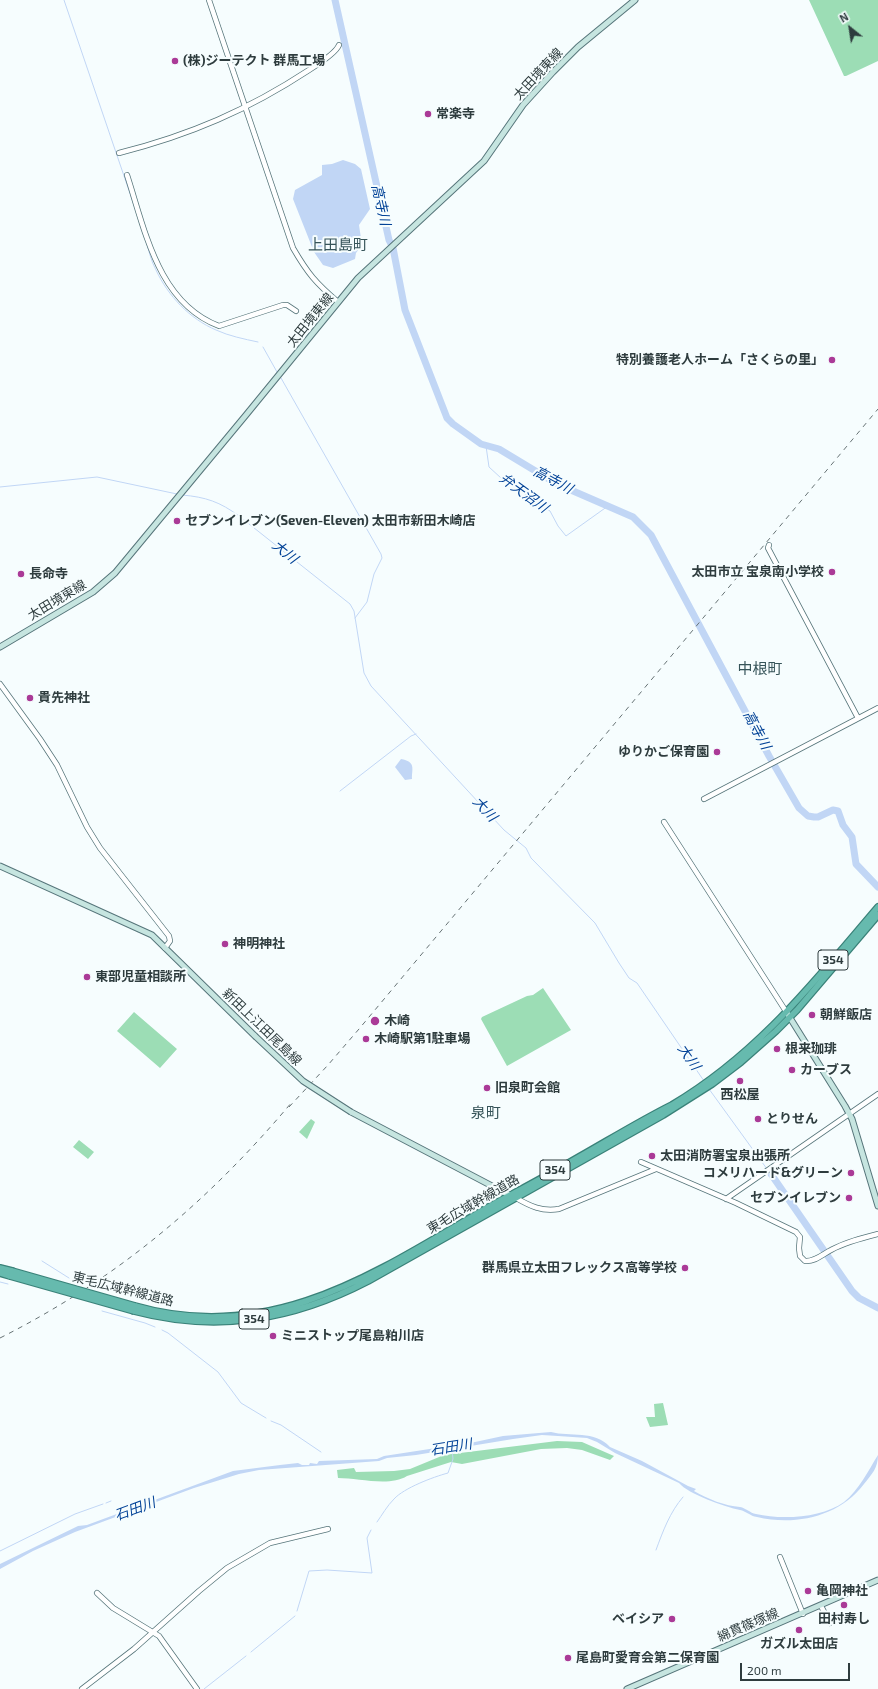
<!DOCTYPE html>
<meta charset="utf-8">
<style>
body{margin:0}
#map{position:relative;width:878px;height:1689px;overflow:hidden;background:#f6fdfe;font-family:"Exo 2",sans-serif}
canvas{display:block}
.north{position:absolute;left:830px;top:8px;width:40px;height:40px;-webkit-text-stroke:3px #f6fdfe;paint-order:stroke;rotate:330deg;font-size:11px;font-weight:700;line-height:16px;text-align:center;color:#2e3c3e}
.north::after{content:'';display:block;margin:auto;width:14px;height:18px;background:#2e3c3e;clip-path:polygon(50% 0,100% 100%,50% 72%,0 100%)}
.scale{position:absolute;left:740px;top:1663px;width:110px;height:18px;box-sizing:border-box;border:2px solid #2e3c3e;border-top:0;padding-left:5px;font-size:12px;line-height:14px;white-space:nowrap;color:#2e3c3e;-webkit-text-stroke:3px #f6fdfe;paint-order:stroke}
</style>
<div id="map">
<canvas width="878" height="1689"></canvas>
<div class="north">N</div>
<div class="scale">200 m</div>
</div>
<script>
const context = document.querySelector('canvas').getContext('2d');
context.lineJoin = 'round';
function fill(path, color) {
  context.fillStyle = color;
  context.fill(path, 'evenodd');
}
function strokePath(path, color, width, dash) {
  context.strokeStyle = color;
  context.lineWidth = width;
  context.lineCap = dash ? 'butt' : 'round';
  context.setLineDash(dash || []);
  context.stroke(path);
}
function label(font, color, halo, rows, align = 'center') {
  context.font = font + ' "Exo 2","Noto Sans JP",sans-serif';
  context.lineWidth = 4;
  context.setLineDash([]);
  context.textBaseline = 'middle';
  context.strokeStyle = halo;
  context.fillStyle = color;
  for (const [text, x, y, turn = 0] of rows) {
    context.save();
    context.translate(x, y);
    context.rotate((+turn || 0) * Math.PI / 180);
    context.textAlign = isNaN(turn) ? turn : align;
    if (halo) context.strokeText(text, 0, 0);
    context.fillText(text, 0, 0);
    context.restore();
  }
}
const green = new Path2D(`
 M809,0H878V61L846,76H844Z
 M543,988L571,1030L507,1066L481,1019L482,1017L527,996L533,995Z
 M134,1012L177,1049L160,1068L117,1031Z
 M311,1119L315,1122L307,1139L299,1132Z
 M79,1140L94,1152L88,1159L73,1147Z
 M663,1403L668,1425L650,1427L646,1417H655L654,1404Z
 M557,1441L582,1442L614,1456L610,1460L582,1450L567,1448L541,1449L462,1464L451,1462L407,1476C390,1487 358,1478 338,1478L337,1470L354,1468L356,1472L394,1471L410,1469L444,1455Z`);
const water = new Path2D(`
 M343,160L355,164L361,169L370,209L359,225L362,245L356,253L355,259L333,268L323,265L314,252L293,199L295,190L322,175V165L332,164Z
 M401,759C416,762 412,768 412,779L405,780L395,767Z
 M551,1432C570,1437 595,1430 610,1447L642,1461L688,1486L696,1489L694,1491C708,1499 725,1506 740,1507C746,1508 750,1513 756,1514C782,1520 822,1518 844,1502C859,1490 868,1471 878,1455C878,1468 872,1474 864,1484C839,1517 795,1526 757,1517C750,1516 746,1511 740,1510C725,1507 688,1494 679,1483L615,1453L597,1442L587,1438L558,1436L542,1435L513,1439L416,1455L387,1458L379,1461L259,1470L239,1474L194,1488L75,1532L33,1551L0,1569V1564L78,1526L87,1525L233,1471L280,1465L298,1463L302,1465H309L310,1463L317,1464L319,1461L377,1459L384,1456L475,1442L503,1436Z`);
const stream = new Path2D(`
 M64,0L138,217
 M146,241C149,251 151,261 156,270C168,296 190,319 216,330C229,336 244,339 258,342
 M263,347L277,372
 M281,378L381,554L382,558L374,574L367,602L355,618
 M486,446L489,467L501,478L550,511L558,526L566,536L608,506
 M0,487L97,477L177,494
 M182,495C206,497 220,502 239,516L350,604L354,611L364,673L371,686L504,830L526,848L531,858L595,923L619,963L629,978L637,983L704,1081
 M340,791L411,736L416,734
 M709,1089L767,1169
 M769,1171L771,1174
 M42,1261L69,1278
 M0,1282L8,1284
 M102,1311L145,1323L155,1327
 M162,1330L168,1333L218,1372L241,1403L266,1418
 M271,1421L281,1425L321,1452
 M106,1503L111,1501
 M377,1522C382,1515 387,1506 394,1499C404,1488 433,1477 448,1473L453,1459L452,1448
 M656,1550C663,1531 670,1512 683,1497
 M0,1551L75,1514L103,1504
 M297,1611L309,1571L327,1570L372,1573L367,1538L371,1530
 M251,1652L295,1616
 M204,1689L246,1656`);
const river = new Path2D(`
 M335,0L389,240L393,248L405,310L447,418L453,424L481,444L499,449L557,484L633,517L651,535L769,756L799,808L808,816L814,817H818L833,810L838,811L843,825L852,837L856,864L878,887
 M771,1174L852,1291L859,1298L878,1308`);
const tertiary = new Path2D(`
 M209,0L293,248C308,274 316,283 338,302
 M119,153C190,135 248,110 309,70C317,65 336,53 339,45
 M127,175C145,230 158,303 219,326L283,305H287L296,311
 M769,545L768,548L858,718
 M0,684L40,739L57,765L87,827L100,848L169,936L170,941L165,948
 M704,799L878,708
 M664,822L787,1013
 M641,1162L736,1203L796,1232L800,1237L799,1248L800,1256L805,1261C815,1262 823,1254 831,1250C846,1242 862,1238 878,1234
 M516,1198C530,1206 542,1212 559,1209L656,1169
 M726,1199L878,1094
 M780,1557L803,1614
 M97,1593L113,1608L159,1636L197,1689
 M821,1606L830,1623
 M82,1689L134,1649L199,1591L227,1568L270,1543L328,1529`);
const secondary = new Path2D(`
 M0,647L93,592L115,573L246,415L358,278L484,161L523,105L553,72L578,47L635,0
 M0,866L152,935L255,1036
 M787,1013L845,1106L852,1119L878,1206
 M351,1112L513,1197
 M627,1689L878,1580`);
const trunk = new Path2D(`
 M0,1268L12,1271
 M0,1273L10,1276
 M135,1306C270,1345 374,1274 485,1209C514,1193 543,1178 572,1161C606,1142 638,1122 672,1105C758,1054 814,982 878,907
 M134,1311C217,1333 293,1320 368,1281L663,1115L712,1084L741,1062L776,1031L797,1010L878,915`);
const rail = new Path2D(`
 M289,1107L328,1065L359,1029L878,409
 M0,1338C117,1279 208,1202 292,1102`);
const secondaryBridge = new Path2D(`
 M255,1036L303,1081L351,1112`);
const trunkBridge = new Path2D(`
 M12,1271L135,1306
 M10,1276L134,1311`);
const markers = [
 [175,61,4,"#aa3a97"],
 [428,114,4,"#aa3a97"],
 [832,360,4,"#aa3a97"],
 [177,521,4,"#aa3a97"],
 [832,572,4,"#aa3a97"],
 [21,574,4,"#aa3a97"],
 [30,698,4,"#aa3a97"],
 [717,752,4,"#aa3a97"],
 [225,944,4,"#aa3a97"],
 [87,977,4,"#aa3a97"],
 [812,1015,4,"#aa3a97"],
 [375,1021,5,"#aa3a97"],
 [366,1039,4,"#aa3a97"],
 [777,1049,4,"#aa3a97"],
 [792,1070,4,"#aa3a97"],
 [740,1081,4,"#aa3a97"],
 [487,1088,4,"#aa3a97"],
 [758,1119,4,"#aa3a97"],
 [652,1156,4,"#aa3a97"],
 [851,1173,4,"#aa3a97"],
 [849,1198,4,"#aa3a97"],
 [685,1268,4,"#aa3a97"],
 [273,1336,4,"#aa3a97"],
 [808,1591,4,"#aa3a97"],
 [844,1605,4,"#aa3a97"],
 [672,1619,4,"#aa3a97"],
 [799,1630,4,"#aa3a97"],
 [568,1658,4,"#aa3a97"]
];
const shields = [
 [833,960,30],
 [555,1170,30],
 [254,1319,30]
];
const shieldNames = [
 ["354",833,960],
 ["354",555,1170],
 ["354",254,1319]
];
const poiNames = [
 ["(株)ジーテクト 群馬工場",183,61],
 ["常楽寺",436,114],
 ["特別養護老人ホーム「さくらの里」",824,360,"right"],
 ["セブンイレブン(Seven-Eleven) 太田市新田木崎店",185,521],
 ["太田市立 宝泉南小学校",824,572,"right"],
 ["長命寺",29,574],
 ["貴先神社",38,698],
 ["ゆりかご保育園",709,752,"right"],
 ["神明神社",233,944],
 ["東部児童相談所",95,977],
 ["朝鮮飯店",820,1015],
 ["木崎",384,1021],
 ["木崎駅第1駐車場",374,1039],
 ["根来珈琲",785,1049],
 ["カーブス",800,1070],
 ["旧泉町会館",495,1088],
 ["西松屋",740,1095,"center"],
 ["とりせん",766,1119],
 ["太田消防署宝泉出張所",660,1156],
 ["コメリハード&グリーン",843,1173,"right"],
 ["セブンイレブン",841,1198,"right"],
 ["群馬県立太田フレックス高等学校",677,1268,"right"],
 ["ミニストップ尾島粕川店",281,1336],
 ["亀岡神社",816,1591],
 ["ベイシア",664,1619,"right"],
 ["田村寿し",844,1619,"center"],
 ["ガズル太田店",799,1644,"center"],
 ["尾島町愛育会第二保育園",576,1658]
];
const streetNames = [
 ["太田境東線",538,74,-47],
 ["太田境東線",310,320,-51],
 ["太田境東線",57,600,-31],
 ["新田上江田尾島線",262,1027,44],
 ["東毛広域幹線道路",473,1204,-30],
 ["東毛広域幹線道路",123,1289,14],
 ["綿貫篠塚線",748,1625,-23]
];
const waterNames = [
 ["高寺川",381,205,77],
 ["高寺川",553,480,28],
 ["弁天沼川",524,493,36],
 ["大川",285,552,39],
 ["高寺川",757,730,62],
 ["大川",485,809,47],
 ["大川",689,1057,55],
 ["石田川",451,1447,-9],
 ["石田川",135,1509,-20]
];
const quarterNames = [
 ["上田島町",338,245],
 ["中根町",760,669],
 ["泉町",486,1113]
];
fill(green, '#9cddb5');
fill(water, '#c1d6f5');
strokePath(stream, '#c1d6f5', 1);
strokePath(river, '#c1d6f5', 7);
strokePath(tertiary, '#56757a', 6);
strokePath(secondary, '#56757a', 7);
strokePath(trunk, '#3a8279', 8);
strokePath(tertiary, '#fff', 4.5);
strokePath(secondary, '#c6e5e0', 5);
strokePath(trunk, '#66baae', 5.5);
strokePath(rail, '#667274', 1, [5, 5]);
strokePath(secondaryBridge, '#56757a', 7, []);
strokePath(trunkBridge, '#3a8279', 8, []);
strokePath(secondaryBridge, '#c6e5e0', 5);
strokePath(trunkBridge, '#66baae', 5.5);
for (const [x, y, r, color] of markers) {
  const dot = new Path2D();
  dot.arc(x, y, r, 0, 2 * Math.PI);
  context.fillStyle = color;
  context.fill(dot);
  strokePath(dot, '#f6fdfe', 1.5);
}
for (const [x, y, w] of shields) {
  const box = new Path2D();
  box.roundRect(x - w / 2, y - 10, w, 20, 3);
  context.fillStyle = '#f6fdfe';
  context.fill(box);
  strokePath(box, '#2e3c3e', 1);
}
label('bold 12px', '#2e3c3e', null, shieldNames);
label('bold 13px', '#2e3c3e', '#f6fdfe', poiNames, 'left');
label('13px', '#2e3c3e', '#f6fdfe', streetNames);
label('italic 14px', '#024297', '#f6fdfe', waterNames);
label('15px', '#365459', '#f6fdfe', quarterNames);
</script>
